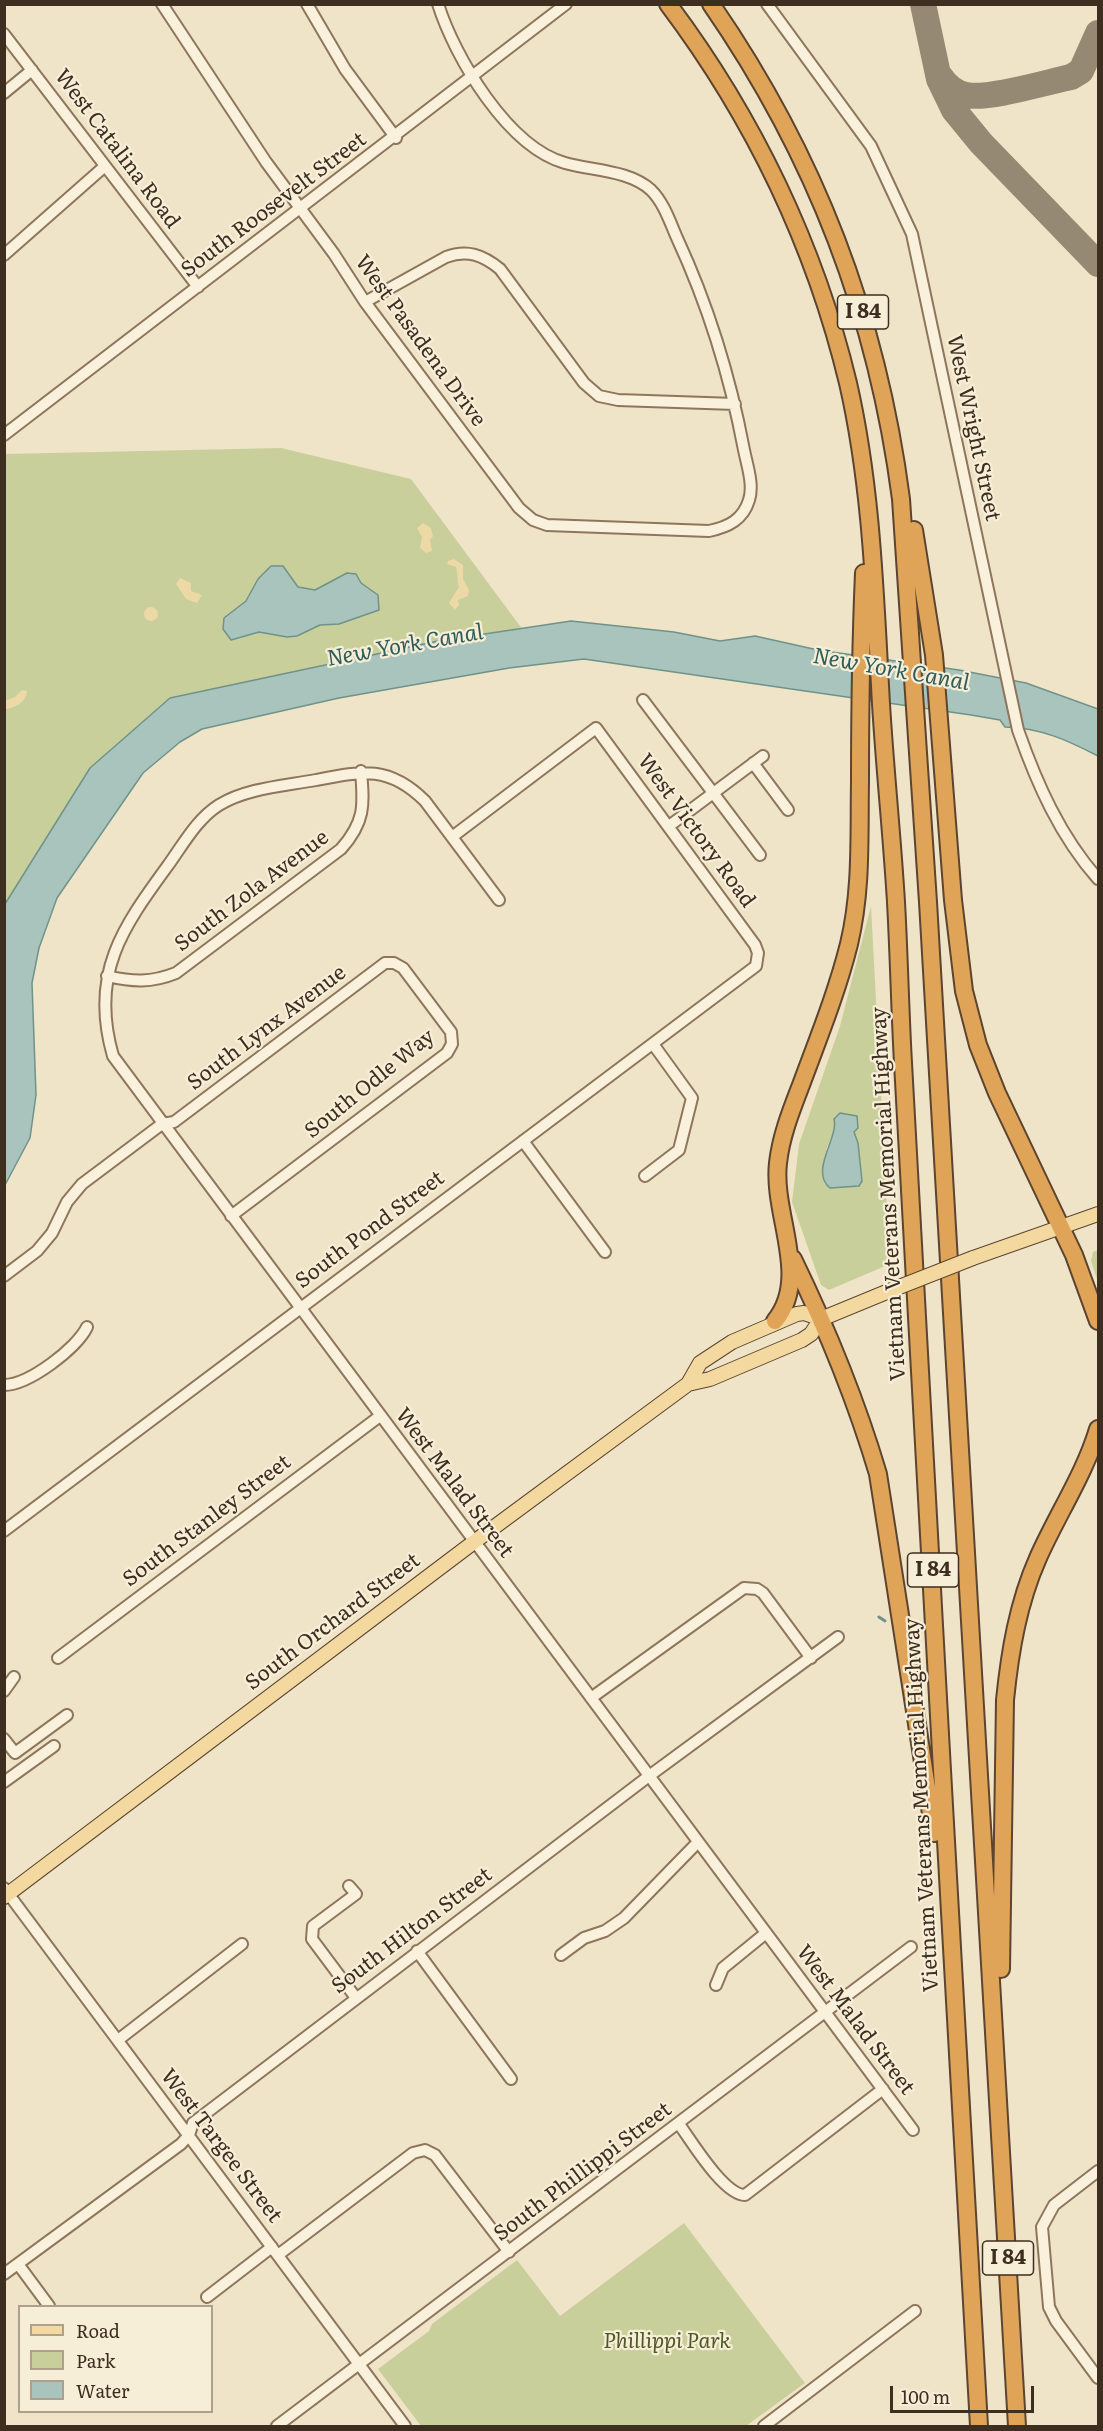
<!DOCTYPE html>
<style>
body{margin:0}
#map{position:relative;width:1103px;height:2431px;overflow:hidden;background:#f0e4c8;font-family:Literata,serif}
canvas{display:block}
.frame{position:absolute;inset:0;border:6px solid #3d2e20;pointer-events:none}
.legend{position:absolute;left:18px;top:2305px;width:195px;height:108px;box-sizing:border-box;background:#f7eed8;border:2px solid #ada18e;margin:0;padding:8px 10px;list-style:none;font-size:18px;color:#3d2e20}
.legend li{display:flex;align-items:center;gap:12px;height:30px}
.legend b{width:30px;border:2px solid #ada18e}
.scale{position:absolute;left:890px;top:2386px;width:144px;height:27px;box-sizing:border-box;border:3px solid #3d2e20;border-top:0;padding-left:8px;font-size:18px;line-height:21px;white-space:nowrap;color:#3d2e20;-webkit-text-stroke:4px #f7eed8;paint-order:stroke}
</style>
<div id="map">
<canvas width="1103" height="2431"></canvas>
<div class="frame"></div>
<ul class="legend">
<li><b style="height:8px;background:#f3d9a0"></b>Road</li>
<li><b style="height:16px;background:#c9cf9b"></b>Park</li>
<li><b style="height:16px;background:#a9c4bc"></b>Water</li>
</ul>
<div class="scale">100 m</div>
</div>
<script>
const context = document.querySelector('canvas').getContext('2d');
context.lineJoin = 'round';
function fill(path, color) {
  context.fillStyle = color;
  context.fill(path, 'evenodd');
}
function strokePath(path, color, width, dash) {
  context.strokeStyle = color;
  context.lineWidth = width;
  context.lineCap = dash ? 'butt' : 'round';
  context.setLineDash(dash || []);
  context.stroke(path);
}
function label(font, color, halo, rows, align = 'center') {
  context.font = font + ' Literata,serif';
  context.lineWidth = 4.5;
  context.setLineDash([]);
  context.textBaseline = 'middle';
  context.strokeStyle = halo;
  context.fillStyle = color;
  for (const [text, x, y, turn = 0] of rows) {
    context.save();
    context.translate(x, y);
    context.rotate((+turn || 0) * Math.PI / 180);
    context.textAlign = isNaN(turn) ? turn : align;
    if (halo) context.strokeText(text, 0, 0);
    context.fillText(text, 0, 0);
    context.restore();
  }
}
const green = new Path2D(`
 M281,448L411,479L523,630L438,641L170,698L90,768L5,904V454Z
 M871,906L890,1264L829,1290L821,1285L792,1202L799,1144L840,1026ZM836,1126L854,1132L858,1143L826,1150Z
 M1098,1250V1282L1091,1261L1093,1252Z
 M684,2223L805,2383L746,2426H421L378,2369L429,2331L432,2324L517,2260L560,2316Z`);
const sand = new Path2D(`
 M423,523L431,528L433,536L430,540L432,551L426,553L420,548L422,537L417,528Z
 M454,559L463,565V579L469,590L468,596L458,600L459,605L455,610L449,603L459,587C457,581 458,573 456,567L447,564L448,561Z
 M180,578L191,583V591L202,595L197,603L186,599L176,584Z
 M144 614a7 7 0 1 1 14 0a7 7 0 1 1-14 0Z
 M22,690L27,691C26,703 14,708 5,709V701L15,697Z`);
const water = new Path2D(`
 M271,566H283L298,587L315,590L347,573L356,574L361,583L378,595L379,610L339,624L320,625L297,636L287,637L259,632L231,640L223,629L224,618L246,601L258,579Z
 M571,621L674,632L720,641L755,636L818,650L959,670L1026,683L1098,709V756C1067,740 1041,728 1005,727L1000,720L971,715L584,659L509,668L339,698L202,729L180,742L143,773L57,898L39,948L32,983L36,1095L30,1138L5,1185V904L90,768L170,698L438,641Z
 M840,1113L857,1116L858,1128L854,1132L858,1143L862,1181L859,1186L830,1188C809,1171 839,1138 834,1119Z`);
const stream = new Path2D(`
 M879,1617L885,1621`);
const taxiway = new Path2D(`
 M923,4L939,79L954,110L981,143L1098,264
 M940,76C946,85 955,93 966,95C988,100 1047,82 1071,77L1081,71L1098,33`);
const minor = new Path2D(`
 M162,4L266,162L334,254L365,302L519,508L533,520L547,525L709,531C728,527 743,520 749,500C754,485 747,465 744,450C730,376 709,307 677,238C670,222 664,203 651,190C629,170 593,171 565,163C508,147 455,58 438,4
 M307,4L345,69L396,138
 M767,4L871,146L912,234L1018,730C1037,784 1060,836 1098,879
 M4,34L198,287
 M4,93L32,70
 M4,255L105,166
 M365,302L446,257C467,249 483,255 500,269L584,383L599,396L618,400L735,404
 M4,435L566,4
 M643,700L760,855
 M753,763L788,810
 M669,826L763,756
 M499,900L425,801C389,765 362,771 316,780C284,786 247,788 219,805C197,819 184,843 169,864C123,927 89,973 113,1056L913,2130
 M107,976C133,982 151,983 176,973L341,849C365,822 364,806 361,771
 M523,1141L605,1252
 M645,1176L679,1150L692,1098L653,1044
 M4,1276L37,1251L52,1233L67,1202L82,1184L162,1124L174,1122L385,963H394L403,968L451,1032L452,1044L447,1053L231,1216
 M4,1385C29,1385 77,1348 87,1327
 M4,1531L756,966L758,953L755,945L596,728L452,837
 M58,1658L380,1416
 M4,1691L14,1677
 M591,1698L744,1588L757,1589L763,1593L811,1658
 M4,1739L15,1753L67,1715
 M4,1782L54,1746
 M349,1886L356,1894L313,1926L312,1939L356,1998
 M4,1888L405,2426
 M417,1951L511,2079
 M561,1955L584,1938L605,1931L624,1918L698,1842
 M716,1985L723,1968L766,1933
 M118,2040L242,1944
 M679,2124C692,2142 724,2195 745,2195L883,2089
 M1098,2171L1054,2205L1042,2227L1049,2307L1056,2321L1098,2378
 M278,2255L413,2153L425,2150L435,2155L509,2252
 M18,2264L49,2306
 M4,2274L181,2144L189,2135L193,2123L649,1776L838,1637
 M207,2297L272,2247
 M277,2426L911,1947
 M764,2426L915,2311`);
const major = new Path2D(`
 M973,1258L1098,1214
 M688,1384L710,1379L802,1340L811,1334L821,1319L889,1291
 M4,1897L474,1542L688,1384L700,1363L732,1342L797,1314L804,1313L821,1319`);
const highway = new Path2D(`
 M668,4C753,117 815,246 848,383C872,488 875,597 881,704C885,770 892,836 896,902C899,956 900,1009 903,1063C930,1517 951,1972 979,2426
 M711,4C816,156 877,316 901,499L928,902L1017,2426
 M914,530L934,655L953,900L964,991L978,1045L997,1093L1074,1255L1098,1321
 M793,1259C826,1327 856,1400 878,1474L934,1833
 M775,1321C811,1277 772,1215 778,1163C781,1136 791,1111 801,1085C818,1039 837,992 849,944C862,890 859,835 860,781C860,711 861,642 864,573
 M1001,1969L1005,1700C1010,1651 1018,1603 1038,1558C1057,1515 1085,1473 1098,1429`);
const majorBridge = new Path2D(`
 M889,1291L973,1258`);
const shields = [
 [863,312,51],
 [933,1570,51],
 [1008,2258,51]
];
const shieldNames = [
 ["I 84",863,312],
 ["I 84",933,1570],
 ["I 84",1008,2258]
];
const streetNames = [
 ["West Catalina Road",117,149,53],
 ["South Roosevelt Street",274,205,-37],
 ["West Pasadena Drive",420,341,54],
 ["West Wright Street",973,428,78],
 ["West Victory Road",696,831,54],
 ["South Zola Avenue",252,891,-37],
 ["South Lynx Avenue",267,1028,-37],
 ["South Odle Way",370,1084,-39],
 ["Vietnam Veterans Memorial Highway",889,1194,-93],
 ["South Pond Street",370,1230,-37],
 ["West Malad Street",454,1483,53],
 ["South Stanley Street",207,1521,-37],
 ["South Orchard Street",333,1622,-37],
 ["Vietnam Veterans Memorial Highway",922,1805,-93],
 ["South Hilton Street",412,1931,-37],
 ["West Malad Street",855,2020,53],
 ["West Targee Street",221,2146,53],
 ["South Phillippi Street",583,2172,-37]
];
const parkNames = [
 ["Phillippi Park",667,2342]
];
const waterNames = [
 ["New York Canal",405,646,-10],
 ["New York Canal",891,670,10]
];
fill(green, '#c9cf9b');
fill(sand, '#ecd9a5');
fill(water, '#a9c4bc');
strokePath(water, '#6f938a', 1.5);
strokePath(stream, '#6f938a', 3);
strokePath(taxiway, '#968974', 26);
strokePath(minor, '#8d765c', 14);
strokePath(major, '#5b4430', 16);
strokePath(highway, '#5b4430', 20);
strokePath(minor, '#faf1dc', 10);
strokePath(major, '#f3d9a0', 14);
strokePath(highway, '#e0a458', 16);
strokePath(majorBridge, '#5b4430', 16, []);
strokePath(majorBridge, '#f3d9a0', 14);
for (const [x, y, w] of shields) {
  const box = new Path2D();
  box.roundRect(x - w / 2, y - 17, w, 34, 4.5);
  context.fillStyle = '#f7eed8';
  context.fill(box);
  strokePath(box, '#3d2e20', 1.5);
}
label('bold 20px', '#3d2e20', null, shieldNames);
label('21px', '#3d2e20', '#f7eed8', streetNames);
label('italic 21px', '#4d5a26', '#f7eed8', parkNames);
label('italic 22px', '#2f5d5a', '#f7eed8', waterNames);
</script>
